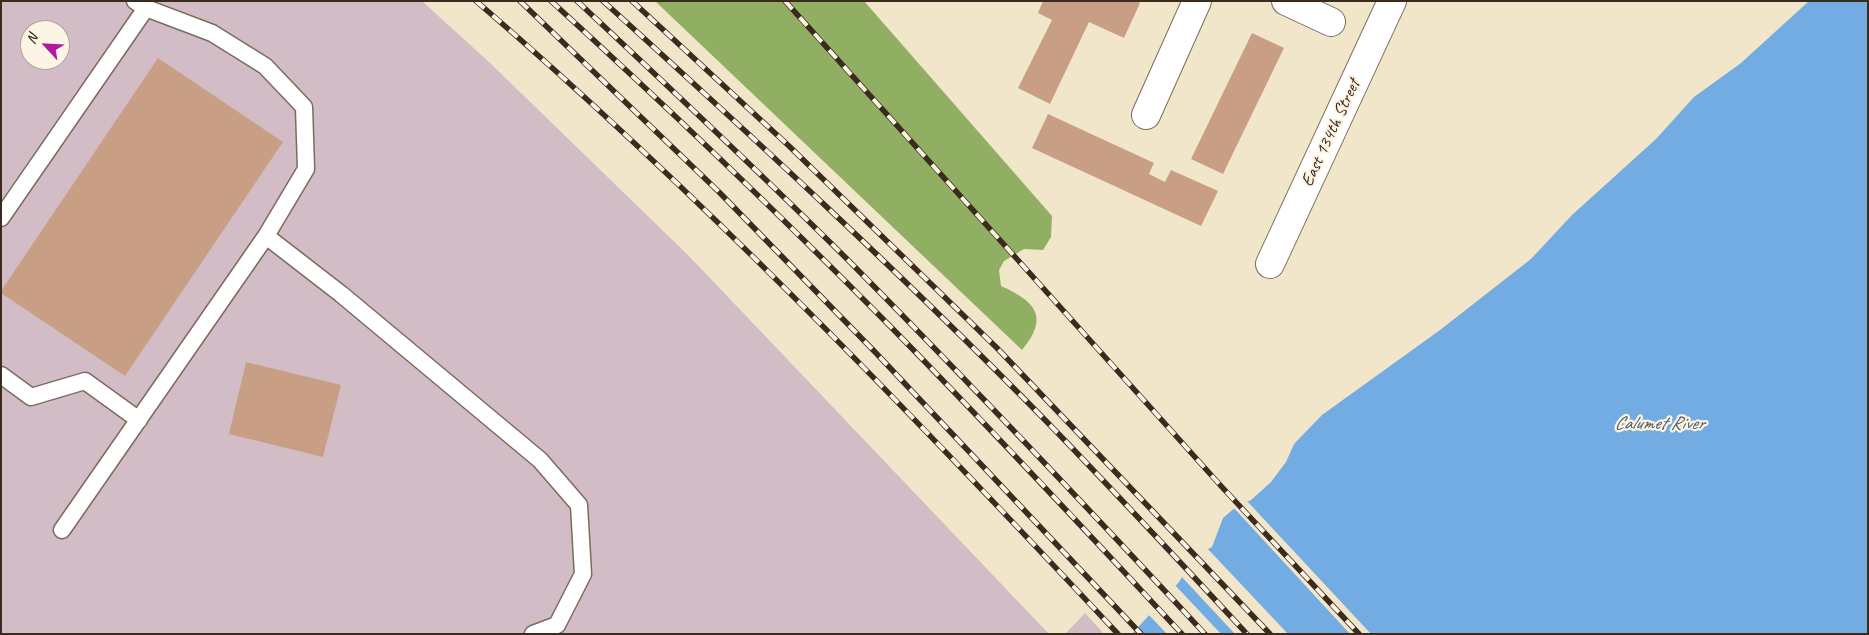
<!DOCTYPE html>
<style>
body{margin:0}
#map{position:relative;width:1869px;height:635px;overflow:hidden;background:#f2e6ca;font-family:Caveat,sans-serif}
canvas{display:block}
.frame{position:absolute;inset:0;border:2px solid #3b2a1e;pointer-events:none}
.north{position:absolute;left:20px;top:20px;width:50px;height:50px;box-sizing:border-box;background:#fcf5e5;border:1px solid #afa495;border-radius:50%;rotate:295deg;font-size:14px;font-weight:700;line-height:20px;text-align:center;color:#3b2a1e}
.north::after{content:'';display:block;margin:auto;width:18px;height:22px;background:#b5179e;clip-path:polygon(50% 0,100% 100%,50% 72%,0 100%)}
</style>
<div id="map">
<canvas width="1869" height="635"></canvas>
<div class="frame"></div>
<div class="north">N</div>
</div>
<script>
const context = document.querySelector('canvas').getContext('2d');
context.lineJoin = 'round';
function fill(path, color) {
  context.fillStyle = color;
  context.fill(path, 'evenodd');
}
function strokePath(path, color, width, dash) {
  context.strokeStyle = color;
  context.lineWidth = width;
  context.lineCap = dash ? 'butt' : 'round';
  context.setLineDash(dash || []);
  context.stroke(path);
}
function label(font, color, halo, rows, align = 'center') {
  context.font = font + ' Caveat,sans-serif';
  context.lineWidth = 4.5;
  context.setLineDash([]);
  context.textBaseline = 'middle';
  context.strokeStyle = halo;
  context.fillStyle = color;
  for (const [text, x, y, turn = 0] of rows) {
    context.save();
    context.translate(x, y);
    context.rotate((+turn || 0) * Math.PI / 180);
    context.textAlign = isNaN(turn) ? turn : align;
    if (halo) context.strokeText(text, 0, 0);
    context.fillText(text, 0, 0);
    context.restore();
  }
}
const industrial = new Path2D(`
 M1,1H422L489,62L689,256L1049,634H3L1,633ZM30,30H60V60H30Z
 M1085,613L1104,634H1065Z`);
const forest = new Path2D(`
 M655,1H864L1052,216L1051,237L1043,250L1024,249L1004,261L999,270L1001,286C1035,301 1050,317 1022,350Z`);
const water = new Path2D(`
 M1809,1H1868V634H1132L1179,582L1195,556L1212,547L1223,518L1237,506L1251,500L1271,482L1286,462L1294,444L1322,415L1440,330L1531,259L1572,215L1656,139L1694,97L1741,63Z`);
const pier = new Path2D(`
 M1246,500L1371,634H1350L1233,507L1236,504Z
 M1206,547L1288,634H1235L1180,575L1193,554Z
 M1174,584L1221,634H1167L1147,613Z`);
const building = new Path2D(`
 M1043,1H1136L1140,3L1124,38L1089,22L1050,104L1018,88L1052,20L1038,13Z
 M1252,33L1284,48L1223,174L1191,159Z
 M158,58L283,142L125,376L1,293V291Z
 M1048,114L1154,163L1149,174L1165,182L1171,170L1218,191L1201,226L1032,148Z
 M246,362L341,385L323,457L229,434Z`);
const lane = new Path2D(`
 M135,1L146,8L212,33L265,66L304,107L306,169L266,236L341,294L540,460L579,505L583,574L557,625L533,634
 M1,218L146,8
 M1,375L31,397L85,381L139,420
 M62,530L266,236`);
const street = new Path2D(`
 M1286,1L1331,22
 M1146,115L1197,1
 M1270,264L1392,1`);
const rail = new Path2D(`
 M476,1C704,197 913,415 1118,634
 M520,1L719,192L876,353L1141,634
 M551,1C664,104 774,209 882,318C984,421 1083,528 1182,634
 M577,1C668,86 758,171 846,258C968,381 1087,507 1205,634
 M603,1C754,138 905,277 1048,423C1115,492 1181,563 1247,634
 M632,1L789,146L997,348L1270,634
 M785,1L1221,486L1359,634`);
const streetNames = [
 ["East 134th Street",1331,133,-65]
];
const waterNames = [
 ["Calumet River",1659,424]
];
fill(industrial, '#d2bdc6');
fill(forest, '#90af62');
fill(water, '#73ace3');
fill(pier, '#f2e6ca');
fill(building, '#c89f85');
strokePath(lane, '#7b6c5a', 19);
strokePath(street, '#7b6c5a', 30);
strokePath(lane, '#fff', 16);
strokePath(street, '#fff', 28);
strokePath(rail, '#3b2a1e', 5.5);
strokePath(rail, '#fcf5e5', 4, [11]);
label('18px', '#3b2a1e', '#fcf5e5', streetNames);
label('italic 19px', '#4f5863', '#fcf5e5', waterNames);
</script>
